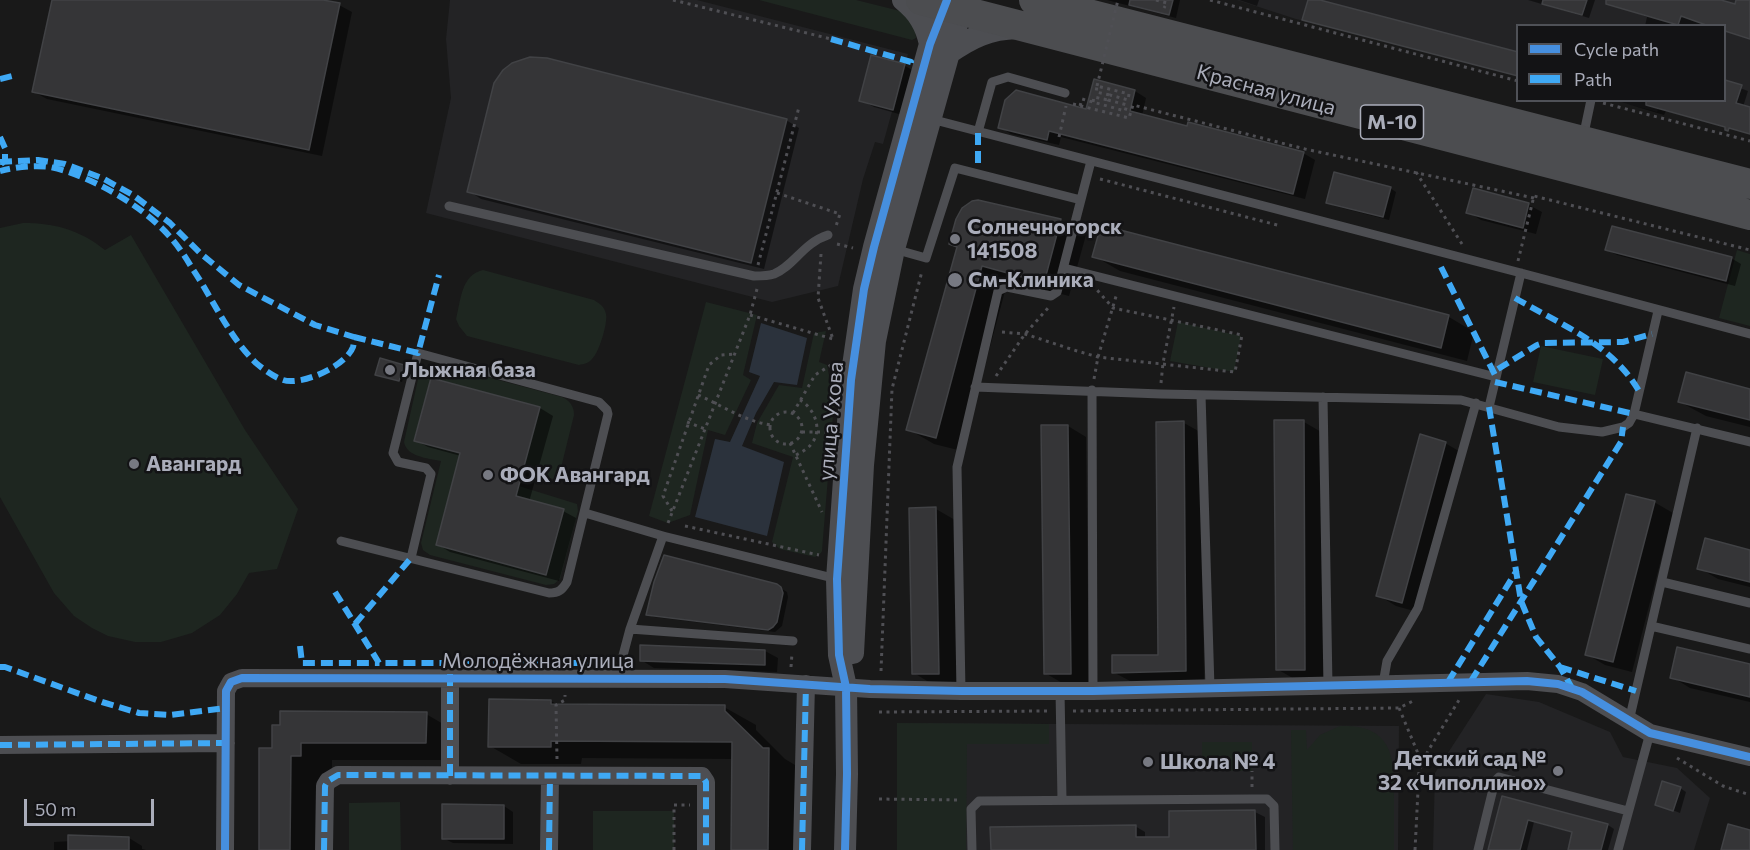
<!DOCTYPE html>
<meta charset="utf-8">
<style>
body{margin:0}
#map{position:relative;width:1750px;height:850px;overflow:hidden;background:#191919;font-family:Commissioner,sans-serif}
canvas{display:block}
.legend{position:absolute;left:1516px;top:24px;width:210px;height:78px;box-sizing:border-box;background:#131315;border:2px solid #4f5157;margin:0;padding:8px 10px;list-style:none;font-size:18px;color:#aaadba}
.legend li{display:flex;align-items:center;gap:12px;height:30px}
.legend b{width:30px;border:2px solid #4f5157}
.scale{position:absolute;left:24px;top:799px;width:130px;height:27px;box-sizing:border-box;border:3px solid #aaadba;border-top:0;padding-left:8px;font-size:18px;line-height:21px;white-space:nowrap;color:#aaadba;-webkit-text-stroke:4px #131315;paint-order:stroke}
</style>
<div id="map">
<canvas width="1750" height="850"></canvas>
<ul class="legend">
<li><b style="height:8px;background:#468fdf"></b>Cycle path</li>
<li><b style="height:8px;background:#3fa9f5"></b>Path</li>
</ul>
<div class="scale">50 m</div>
</div>
<script>
const context = document.querySelector('canvas').getContext('2d');
context.lineJoin = 'round';
function fill(path, color) {
  context.fillStyle = color;
  context.fill(path, 'evenodd');
}
function strokePath(path, color, width, dash) {
  context.strokeStyle = color;
  context.lineWidth = width;
  context.lineCap = dash ? 'butt' : 'round';
  context.setLineDash(dash || []);
  context.stroke(path);
}
function label(font, color, halo, rows, align = 'center') {
  context.font = font + ' Commissioner,sans-serif';
  context.lineWidth = 5;
  context.setLineDash([]);
  context.textBaseline = 'middle';
  context.strokeStyle = halo;
  context.fillStyle = color;
  for (const [text, x, y, turn = 0] of rows) {
    context.save();
    context.translate(x, y);
    context.rotate((+turn || 0) * Math.PI / 180);
    context.textAlign = isNaN(turn) ? turn : align;
    if (halo) context.strokeText(text, 0, 0);
    context.fillText(text, 0, 0);
    context.restore();
  }
}
const built = new Path2D(`
 M450,0H697L908,54L883,144L875,142L863,179L838,286L772,302L426,213L451,98L446,39Z
 M1237,0H1750V134L1659,108L1657,112L1616,101L1724,100V26H1518L1517,76L1296,19Z
 M1486,694L1539,702L1610,732L1623,757L1677,768L1710,798L1694,850H1433L1435,773Z
 M897,723L1399,726L1398,850H897Z`);
const green = new Path2D(`
 M759,0H856L900,11C909,17 916,28 916,38L912,40Z
 M23,223C55,223 80,230 105,250L131,235L245,430L298,509L277,569L249,573L237,594L220,615L192,633L161,642H135L108,636L92,628L74,616L54,593L0,497V228Z
 M1737,250L1750,254V326L1719,318Z
 M483,270L594,300C600,304 604,306 606,314C608,323 599,353 592,359C589,363 584,364 579,365L467,336L459,326L456,319C461,300 461,275 483,270Z
 M706,302L757,315L743,375L751,380L725,435L708,430L690,515L668,523L649,516Z
 M1178,322L1241,336L1234,372L1170,361Z
 M826,331L819,362L827,365L834,402L822,551L821,553L815,557L780,549L772,542L793,457L752,443L757,423L779,385L802,388L814,333Z
 M1541,346L1603,359L1595,395L1533,382Z
 M433,365H442L562,397C570,401 574,406 574,415L559,476L553,479L523,471L540,407L431,378L414,440L460,453L436,545L546,575L516,496L519,486L577,504L578,511L560,579L554,584L546,585L430,555L423,550L421,543L441,461C427,458 407,457 404,442L419,375L424,369Z
 M897,723L1049,724V744H967L966,850H897Z
 M1340,726C1392,724 1395,757 1394,798C1394,816 1394,833 1394,850H1293L1291,730H1306L1307,750L1320,735Z
 M1202,742H1252V771L1202,770Z
 M400,802L401,850H349V803Z
 M593,811H674V850H593Z`);
const water = new Path2D(`
 M761,323L807,338L797,385L774,382L756,413L742,446L784,462L767,536L695,517L715,439L730,442L760,376L749,372Z`);
const shadow = new Path2D(`
 M53,0H315L339,5L352,12L322,156L47,99L34,92Z
 M1107,0H1180L1176,18Z
 M1239,0H1259L1257,6Z
 M1528,0H1595L1589,18Z
 M1620,0H1717L1736,6L1738,0H1750V39L1724,31V26H1645L1647,17L1618,6Z
 M872,57L905,66L918,73L906,116L874,107L861,100Z
 M1724,82L1748,91L1743,107L1750,109V134L1666,111L1664,115L1614,100H1724Z
 M1135,91L1146,98L1142,116L1303,153L1315,160L1305,199L1061,137L1059,145L1011,134L1000,127L1087,111Z
 M786,120L799,128L764,269L481,199L469,191Z
 M1390,188L1396,192L1389,220L1334,206L1328,202Z
 M1474,190L1529,205L1542,212L1536,234L1481,220L1468,212Z
 M978,202L1061,221L1086,235L1069,296L1008,280L962,451L934,444L908,429L958,248L951,244Z
 M1102,227L1449,317L1474,332L1467,361L1120,271L1094,256Z
 M1607,250L1731,258L1741,264L1735,286L1617,255Z
 M403,366L406,367L402,382L379,375Z
 M432,379L540,408L553,416L529,502L563,511L576,518L559,581L450,552L437,544L461,456L428,447L415,440Z
 M1750,390V427L1706,416L1680,402Z
 M1304,422L1323,433L1324,680H1296L1277,669Z
 M1184,423L1202,433L1204,680L1132,682L1113,672L1159,656Z
 M1068,426L1086,437L1089,684H1064L1045,673Z
 M1445,443L1464,454L1421,613L1396,606L1378,595Z
 M1654,502L1673,513L1632,672L1605,665L1586,654Z
 M936,509L955,520L958,684H932L914,673Z
 M1750,552V587L1718,579L1699,568Z
 M777,586L787,592L788,597L782,626L775,632L654,617L648,614Z
 M765,651L778,658L777,672L654,668L641,660Z
 M1750,666V702L1690,688L1672,677Z
 M551,701L558,705L724,707L756,725V730L785,759L800,768L799,850H733V759L582,758L581,764H521L490,746Z
 M426,714L457,732V760H332V773H322L321,850H260L273,750L282,726Z
 M1680,788L1686,792L1680,813L1657,804Z
 M1503,798L1608,825L1614,829L1608,850H1569L1574,833L1534,822L1527,850H1490Z
 M504,806L513,812V844L453,843L443,838Z
 M1255,812L1265,817V850H992L1135,826L1145,832V839L1171,838L1170,813Z
 M129,838L142,846V849L146,850H54V842Z`);
const building = new Path2D(`
 M52,0H323L340,3L309,150L32,92Z
 M1130,0H1173L1169,15L1129,5Z
 M1308,0H1320L1518,52V76L1302,20Z
 M1543,0H1587L1582,15L1542,4Z
 M1606,0H1721L1735,4L1736,0H1750V39L1725,31V26H1709L1681,16L1678,25L1606,4Z
 M871,55L905,64L893,110L859,101Z
 M530,57L547,58L787,119L751,263L467,192L494,83L503,70L512,63Z
 M1094,79L1135,90L1130,111L1187,126L1188,122L1304,152L1293,194L1049,131L1047,140L998,128L1005,100L1016,90L1086,109Z
 M1725,80L1742,85L1736,103L1750,107V134L1729,128L1728,131L1725,130V127L1646,105V100H1725Z
 M1334,172L1391,187L1383,217L1326,203Z
 M1473,188L1529,203L1523,228L1466,213Z
 M978,200L1061,219L1044,283L982,266L936,438L906,430L957,247L949,244L956,219L962,208L972,201Z
 M1101,225L1449,315L1441,348L1092,257Z
 M1612,226L1732,257L1726,281L1605,250Z
 M380,358L404,365L399,381L375,375Z
 M1686,372L1750,389V420L1678,402Z
 M431,378L540,407L516,496L564,509L546,575L436,545L460,453L414,441Z
 M1274,420H1304L1305,670H1276Z
 M1184,421L1186,671L1112,673V655H1158L1156,422Z
 M1041,425H1068L1071,674H1044Z
 M1420,434L1446,442L1402,603L1376,596Z
 M1626,494L1655,501L1613,662L1585,655Z
 M936,507L939,674H912L909,508Z
 M1705,538L1750,550V582L1697,569Z
 M664,555L777,584L781,587L783,593L777,622L773,627L768,630L646,615L654,582Z
 M640,645L765,650V665L640,661Z
 M1677,647L1750,664V697L1670,678Z
 M489,699L551,700V704L725,705V711L763,748H769L768,850H731L732,742L551,741V747H488Z
 M280,711L427,712L426,743H301V756H291L290,850H259V748H272V725H280Z
 M1662,781L1681,787L1673,811L1655,805Z
 M1502,796L1608,824L1601,850H1568L1572,832L1528,820L1520,850H1488Z
 M442,804L504,805V839H442Z
 M1255,810L1256,850H991L990,827L1136,825V837H1169V811Z
 M1728,824L1750,830V850H1721Z
 M68,835L129,837V850H68Z`);
const path = new Path2D(`
 M673,0L831,39
 M1156,0L1167,3L1164,8
 M1210,0L1518,81
 M1093,102L1094,97L1108,100
 M1603,103L1750,141
 M1073,104L1129,118L1133,105L1305,149L1534,198
 M1080,106L1082,99L1125,111L1127,105L1108,100L1110,95L1128,100L1129,94L1097,86L1096,92L1110,95
 M1059,137L1066,106
 M1416,172L1462,244
 M1100,179L1281,226
 M777,193L840,214L836,226
 M837,244L853,248
 M821,254L818,298L833,339
 M1518,261L1534,196L1750,250
 M758,265L799,107
 M750,315L833,339
 M1002,332L1025,334L1077,351L1098,357L1235,372L1242,335L1113,308L1097,290
 M996,376L1025,334L1048,308
 M1094,379L1098,357L1117,293
 M1161,383L1163,363L1174,307
 M698,395C723,406 744,421 771,425
 M770 428a16 16 0 1 1 32 0a16 16 0 1 1-32 0Z
 M793,413L815,375L831,365
 M687,422L705,429
 M802,432H829
 M790,443L822,512
 M796,455C802,452 808,449 812,443C823,429 814,408 800,400
 M672,511L663,496L709,365L721,355L735,354
 M668,523L750,315L757,289
 M685,526L819,555
 M791,667L792,653
 M881,671L892,389L922,271
 M1399,708L1422,763
 M1073,711L1399,708L1413,701
 M879,712L1049,711
 M1677,758L1723,786L1750,795
 M557,759L556,705L565,700V695
 M1252,787V771
 M879,799L961,800
 M674,850V805H690
 M1415,850L1419,771L1428,751L1459,700`);
const service = new Path2D(`
 M931,119L1521,273L1750,334
 M978,132L992,82L1008,77L1065,93
 M1583,138L1591,100
 M449,206L754,276C761,276 768,276 774,274C794,266 803,243 828,235
 M894,249L926,258L955,168L1081,200
 M1064,268L1496,377
 M975,387L1161,394L1461,400L1559,427L1602,432L1623,427L1629,423L1634,414L1658,311
 M1092,390L1093,691
 M1201,395L1210,688
 M1323,397L1328,686
 M1489,407L1521,273
 M1634,414L1750,442
 M585,513L663,536L837,579
 M341,541L549,593C559,593 562,590 567,582L608,414L607,410L599,402L418,353L393,453L398,462L426,468L431,474L411,558
 M1662,582L1750,603
 M1651,626L1750,649
 M630,629L793,641
 M621,663L630,629L663,536
 M1383,684L1387,661L1418,608L1476,403
 M961,691L957,467L998,291L1007,287L1051,296L1057,292L1091,161
 M1060,691L1062,800
 M1629,721L1697,428
 M972,850L971,809L979,801L1252,799H1267L1274,806L1275,850
 M1478,850L1495,781L1499,777L1628,811
 M1618,850L1650,733`);
const minor = new Path2D(`
 M450,678V776
 M0,745L226,743
 M225,850L226,691L231,682L242,678L725,679L870,689L961,691H1093L1527,681L1558,684L1582,692L1650,733L1750,757
 M324,850L325,786L328,781L338,775L702,776L706,782V850
 M549,850L550,776
 M802,850L806,684`);
const tertiary = new Path2D(`
 M903,0C918,12 926,25 930,44
 M949,53C972,37 989,29 1017,28
 M853,653L863,465L875,341L894,249L961,10L960,0
 M845,850L847,774L846,687L839,655L837,579L851,380L864,289L874,247L930,44L947,0`);
const trunk = new Path2D(`
 M921,0L1750,215
 M1034,0L1750,184`);
const pathBridge = new Path2D(`
 M1097,86L1118,0`);
const quiet = new Path2D(`
 M831,39L911,62L910,67
 M0,79L16,75
 M0,137L5,148V161L1,164
 M0,162L38,160L65,164L102,178L133,195L170,223L200,253L239,285L315,325L354,337C354,340 354,344 353,347C346,366 302,386 283,380C274,377 263,369 256,363C229,337 213,299 192,268C186,258 179,247 171,238C145,207 90,175 50,167C33,165 16,167 0,171
 M978,163V132
 M1441,267L1496,377
 M1515,298C1561,325 1611,343 1639,391
 M354,337L418,353L439,275
 M1498,369L1537,345L1543,343L1623,342L1652,334
 M1495,382L1634,414
 M1489,407L1521,601L1536,637L1560,667L1572,688
 M335,592L379,663H621
 M355,624L411,558
 M300,646L302,663H379
 M0,667H5L102,702L139,713L170,715L226,708
 M1560,667L1636,691
 M450,674V776
 M1471,681L1621,442L1623,427
 M1448,682L1517,570
 M0,745L226,743
 M324,850L325,786L328,781L338,775L702,776L706,782V850
 M549,850L550,776
 M802,850L806,684`);
const cycleway = new Path2D(`
 M225,850L226,691L231,682L242,678L725,679L870,689L961,691H1093L1527,681L1558,684L1582,692L1650,733L1750,757
 M845,850L847,774L846,687L839,655L837,579L851,380L864,289L874,247L930,44L947,0`);
const markers = [
 [955,239,6,"#777982"],
 [955,280,8,"#777982"],
 [390,370,6,"#777982"],
 [134,464,6,"#777982"],
 [488,475,6,"#777982"],
 [1148,762,6,"#777982"],
 [1558,771,6,"#777982"]
];
const shields = [
 [1392,122,63]
];
const shieldNames = [
 ["М-10",1392,122]
];
const streetNames = [
 ["Красная улица",1266,90,15],
 ["улица Ухова",831,421,-85],
 ["Молодёжная улица",538,661]
];
const poiNames = [
 ["Солнечногорск",967,227],
 ["141508",967,251],
 ["См-Клиника",968,280],
 ["Лыжная база",402,370],
 ["Авангард",146,464],
 ["ФОК Авангард",500,475],
 ["Детский сад №",1546,759,"right"],
 ["32 «Чиполлино»",1546,783,"right"],
 ["Школа № 4",1160,762]
];
fill(built, '#232325');
fill(green, '#1e2620');
fill(water, '#2b323c');
fill(shadow, '#0007');
fill(building, '#353537');
strokePath(building, '#414245', 1.5);
strokePath(path, '#4f4f54', 3, [3, 4.5]);
strokePath(service, '#4d4e52', 9);
strokePath(minor, '#4d4e52', 18);
strokePath(tertiary, '#4d4e52', 22);
strokePath(trunk, '#4c4d50', 30);
strokePath(pathBridge, '#4f4f54', 3, [3, 4.5]);
strokePath(quiet, '#3fa9f5', 6, [12, 6]);
strokePath(cycleway, '#468fdf', 8);
for (const [x, y, r, color] of markers) {
  const dot = new Path2D();
  dot.arc(x, y, r, 0, 2 * Math.PI);
  context.fillStyle = color;
  context.fill(dot);
  strokePath(dot, '#131315', 2);
}
for (const [x, y, w] of shields) {
  const box = new Path2D();
  box.roundRect(x - w / 2, y - 17, w, 34, 4.5);
  context.fillStyle = '#131315';
  context.fill(box);
  strokePath(box, '#aaadba', 1.5);
}
label('bold 20px', '#aaadba', null, shieldNames);
label('21px', '#aaadba', '#131315', streetNames);
label('bold 21px', '#aaadba', '#131315', poiNames, 'left');
</script>
